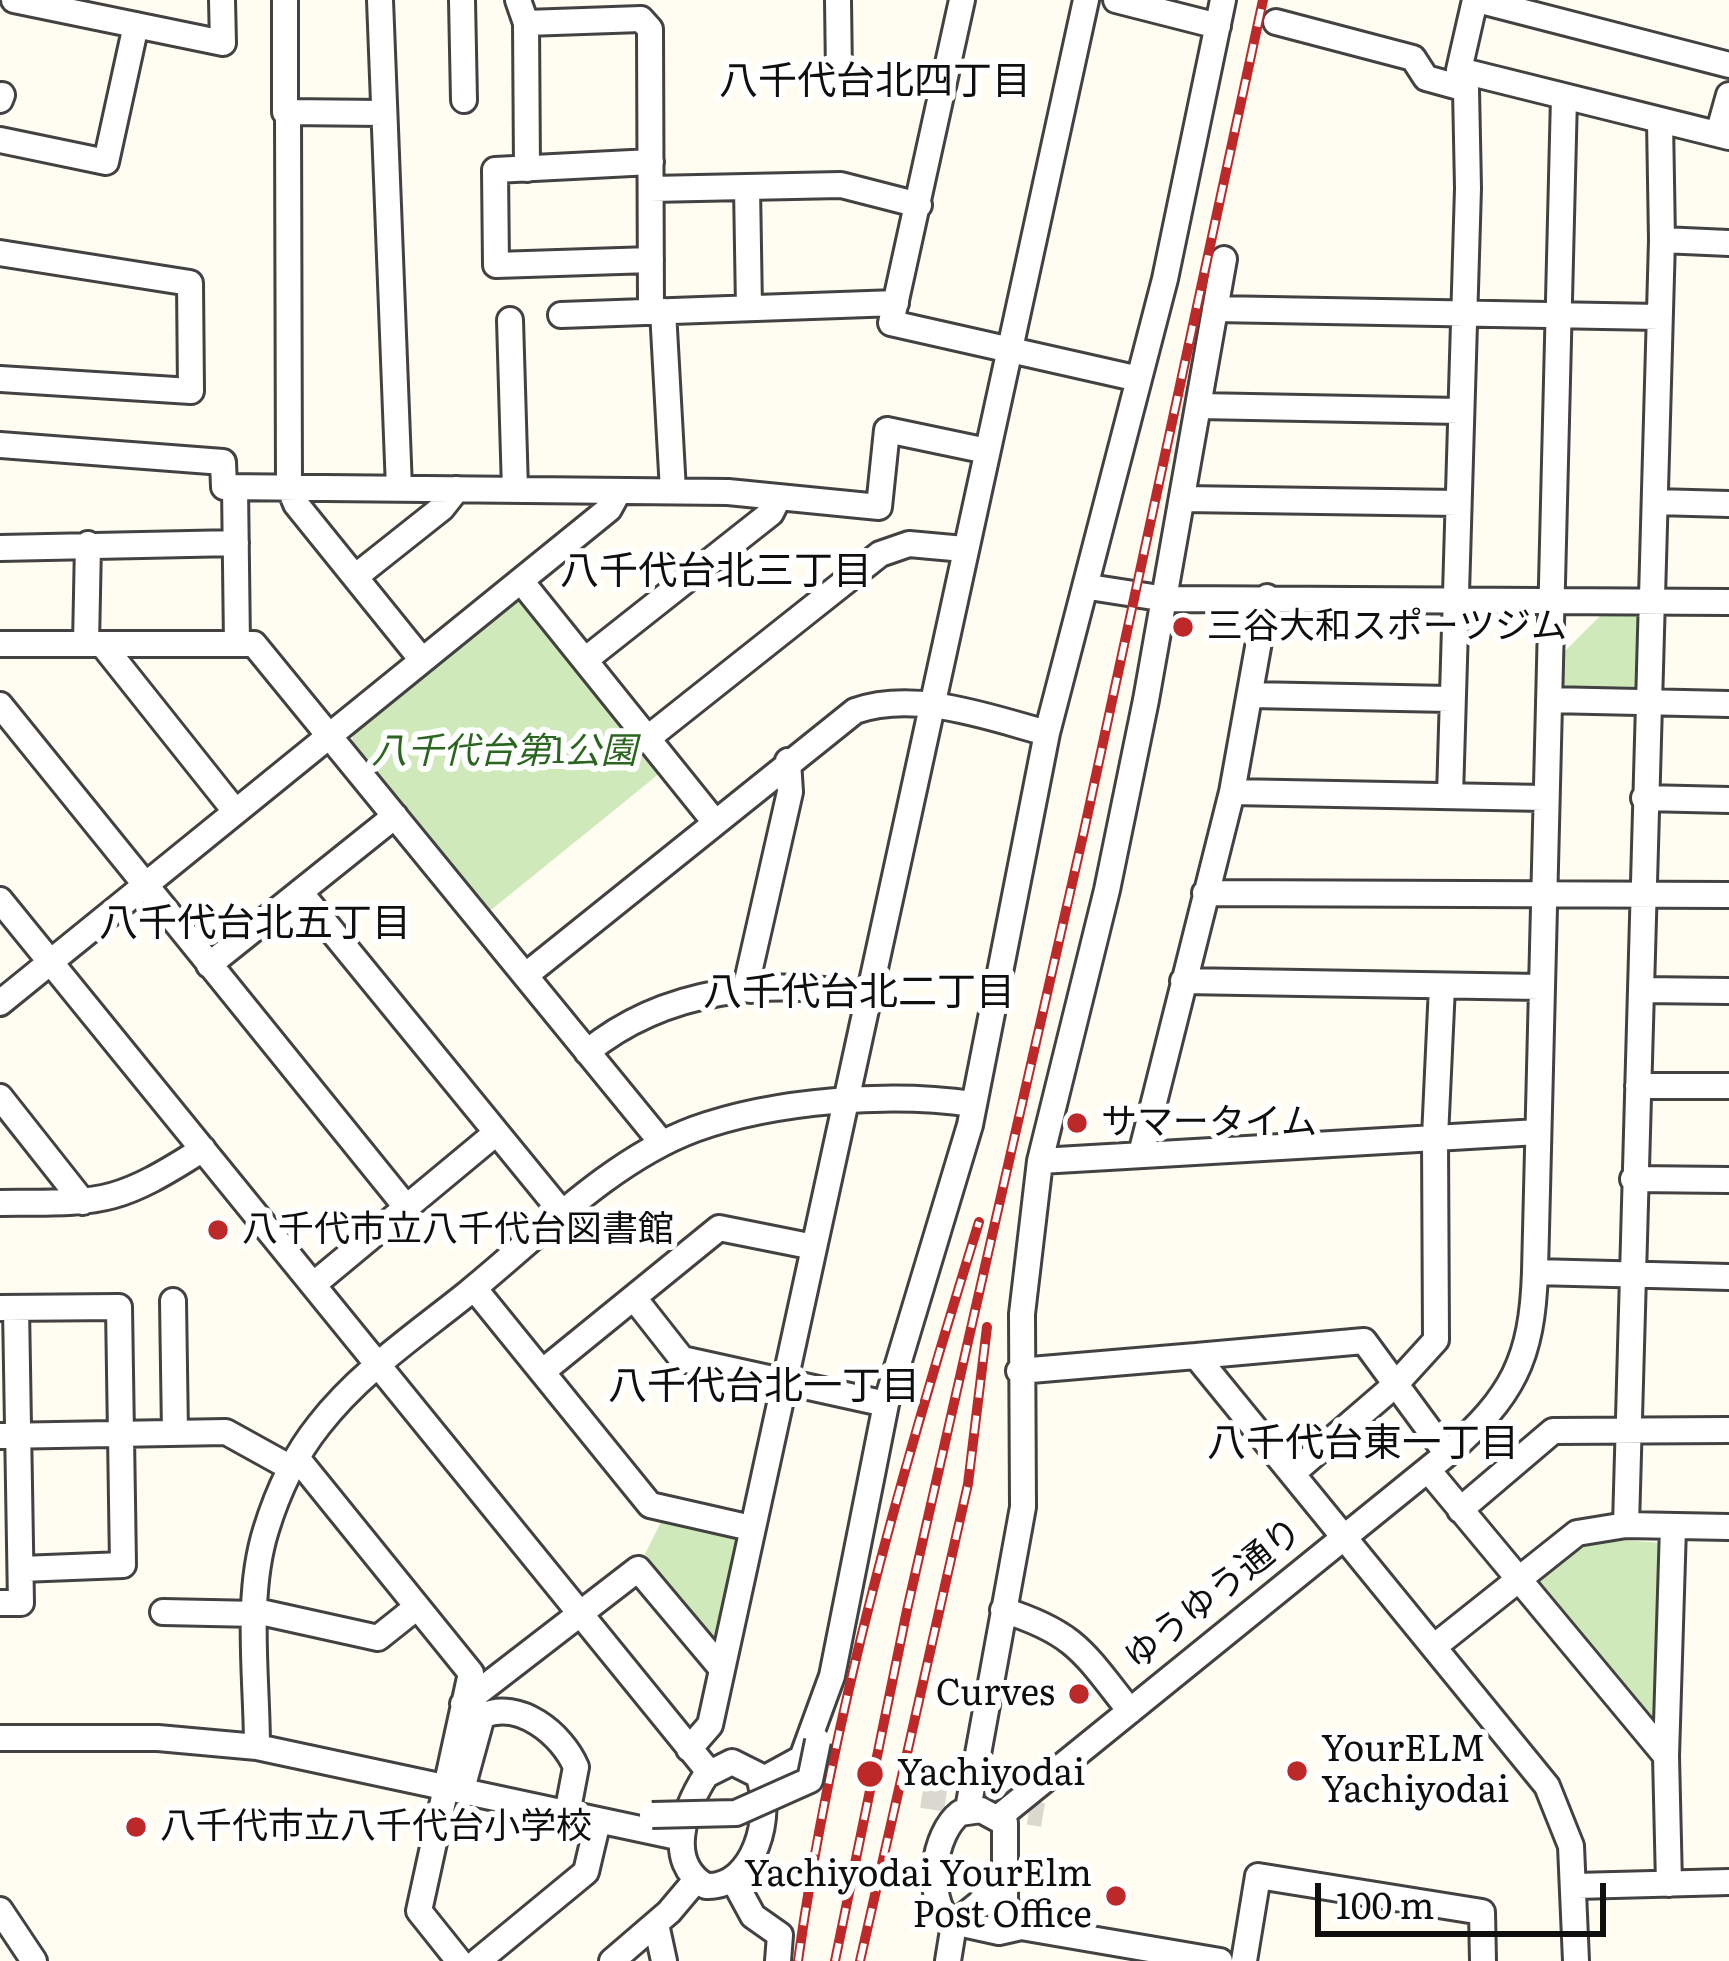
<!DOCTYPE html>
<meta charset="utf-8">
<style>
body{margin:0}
#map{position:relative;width:1729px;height:1961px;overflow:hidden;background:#fffdf1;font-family:Literata,serif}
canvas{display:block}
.scale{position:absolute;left:1315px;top:1883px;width:291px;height:54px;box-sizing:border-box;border:6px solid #0f0f0f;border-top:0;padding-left:15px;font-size:36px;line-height:42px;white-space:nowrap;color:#0f0f0f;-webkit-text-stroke:9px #fff;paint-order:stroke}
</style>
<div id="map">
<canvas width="1729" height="1961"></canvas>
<div class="scale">100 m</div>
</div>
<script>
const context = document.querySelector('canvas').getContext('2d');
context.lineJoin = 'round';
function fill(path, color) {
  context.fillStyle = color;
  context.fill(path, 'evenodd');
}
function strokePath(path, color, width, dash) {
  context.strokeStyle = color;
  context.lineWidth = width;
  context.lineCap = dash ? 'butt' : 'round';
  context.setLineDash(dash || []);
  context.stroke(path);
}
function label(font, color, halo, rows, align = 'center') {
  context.font = font + ' Literata,"Noto Sans JP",serif';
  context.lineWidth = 12;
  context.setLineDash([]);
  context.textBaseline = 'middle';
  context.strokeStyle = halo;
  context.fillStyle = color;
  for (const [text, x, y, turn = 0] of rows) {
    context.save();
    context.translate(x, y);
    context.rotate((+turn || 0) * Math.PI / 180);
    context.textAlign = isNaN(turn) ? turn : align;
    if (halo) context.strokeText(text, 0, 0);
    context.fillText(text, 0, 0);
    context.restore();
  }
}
const green = new Path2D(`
 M520,594L665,769L486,914L351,746L355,727Z
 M1603,613L1639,614L1643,619L1641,690L1561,694L1563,653Z
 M664,1516L740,1534L715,1645L643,1558Z
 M1598,1538L1663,1543L1659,1738L1528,1582Z`);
const minorTunnel = new Path2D(`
 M922,1796L1043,1815
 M993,1807L997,1777`);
const minor = new Path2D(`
 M14,0L223,43L222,0
 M285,0V112L384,113
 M380,0L399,488
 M462,0L464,100
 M518,0L526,23L527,169
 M838,0L839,74
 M962,0L891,323L1139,379
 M1116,0L1218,26
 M1477,0L1729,65
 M1276,22L1413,58L1426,78L1466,89
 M526,23L641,19L650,29L651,311
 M1459,70L1729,137
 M0,100L2,95
 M288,112L289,487L296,504L422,660
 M1718,134L1729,95
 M0,140L106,162L136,25
 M651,162L495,170L496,265L651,260
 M747,187L749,308
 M651,189L841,185L919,205
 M1662,240L1729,243
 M0,253L190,283L191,391L0,379
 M1215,309L1659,317
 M663,311L673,491
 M561,315L896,303
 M510,320L515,490
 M1199,406L1460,411
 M0,445L223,462L224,487L728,492L879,507L887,430L987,451
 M235,487L237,644
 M1183,499L1458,503
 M1655,502L1729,504
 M0,548L236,543
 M355,577L442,508L457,489
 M521,581L714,821
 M1089,587L1166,599L1729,602
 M0,644H254L662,1143
 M86,644L88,544
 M102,644L235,811
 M585,660L771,513L779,497
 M1251,695L1450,699
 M1549,700L1729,704
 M0,705L407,1208
 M648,738L880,554L909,544L964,549
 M1232,792L1544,798
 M1450,796L1468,188L1466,89L1459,70L1475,0
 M1644,798L1729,800
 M300,892L564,1215
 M1205,893L1729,895
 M0,900L709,1772
 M209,965L395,816
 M526,975L855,711C916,690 987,717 1047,733
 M1183,981L1540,987
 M751,990L748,977L790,792L788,761
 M1641,990L1729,991
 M0,1003L609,509L619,491
 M587,1052C664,989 771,976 866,997
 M1638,1086H1729
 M0,1097L83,1202
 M1141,1154L1232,792L1267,597
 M1040,1161L1538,1132
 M1633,1179L1729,1180
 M0,1203C103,1202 114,1206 203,1149
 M1535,1272L1729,1277
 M313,1285L496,1133
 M474,1288L650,1505L751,1528
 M634,1298L682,1359L886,1404
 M173,1301L175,1433
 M0,1308L119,1307L123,1565L21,1569
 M1196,1356L1364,1341L1447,1454
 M1019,1371L1196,1356L1547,1786L1571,1846L1576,1961
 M542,1372L719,1228L814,1247
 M0,1436L226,1432L291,1468
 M297,1458L471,1673L419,1911L459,1961
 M1428,1470L1666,1756
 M1293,1473L1395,1385L1436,1340L1435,1137L1442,986
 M1460,1510L1553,1431L1729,1430
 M1626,1525L1662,240L1660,121
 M0,1603H21L16,1308
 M1003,1610C1076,1633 1084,1653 1130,1711
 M256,1611L378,1638L417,1607
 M163,1612L257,1614
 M1435,1646L1577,1533L1626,1525L1729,1527
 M463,1704L638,1569L722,1669
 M0,1738H158L257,1747L682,1838
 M257,1747C257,1678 245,1597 266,1530C277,1494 295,1455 319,1425C359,1373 417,1334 468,1293C537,1237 611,1160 695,1129C776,1100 890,1092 973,1104
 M689,1749L710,1725L1086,0
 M732,1762L758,1775C774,1814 755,1888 706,1886C664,1862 685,1808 706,1775Z
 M760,1781L802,1758L832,1676L886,1404L970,1125L1047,733L1165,279L1223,0
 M462,1789L482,1716C519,1699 562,1734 576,1767L567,1814
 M968,1809L1023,1507L1022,1314L1040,1161L1107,890L1146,700L1224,259
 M999,1817L1447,1454C1513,1396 1532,1360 1535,1272L1564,97
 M734,1881L753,1916L780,1935L778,1961
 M1669,1884L1666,1756L1673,1527
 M1576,1886L1729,1882
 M0,1910L34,1961
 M656,1924L664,1961
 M1021,1927L1005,1903V1823L981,1810L960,1813C933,1834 925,1897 949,1921L999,1932L1021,1927L1220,1961
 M478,1961L586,1872L598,1821
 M612,1961L669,1912L696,1880
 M948,1961L954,1924L980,1903L1001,1875
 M1244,1961L1258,1876L1482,1912L1483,1961`);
const rail = new Path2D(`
 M798,1961C833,1709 904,1464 979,1222
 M835,1961L907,1610L1084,831L1263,0
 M860,1961L968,1484L987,1327`);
const minorBridge = new Path2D(`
 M652,1815L736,1813L810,1780L818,1741`);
const markers = [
 [1183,627,12,"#bd2928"],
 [1077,1123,12,"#bd2928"],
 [218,1230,12,"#bd2928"],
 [1079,1694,12,"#bd2928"],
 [1297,1771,12,"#bd2928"],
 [870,1774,15,"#bd2928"],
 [136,1827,12,"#bd2928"],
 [1116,1896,12,"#bd2928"]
];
const poiNames = [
 ["三谷大和スポーツジム",1207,627],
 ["サマータイム",1101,1123],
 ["八千代市立八千代台図書館",242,1230],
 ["Curves",1055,1694,"right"],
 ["YourELM",1321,1750],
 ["Yachiyodai",1321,1791],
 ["Yachiyodai",897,1774],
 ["八千代市立八千代台小学校",160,1827],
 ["Yachiyodai YourElm",1092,1875,"right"],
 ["Post Office",1092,1916,"right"]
];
const parkNames = [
 ["八千代台第1公園",504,752]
];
const streetNames = [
 ["ゆうゆう通り",1214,1595,-39]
];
const neighbourhoodNames = [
 ["八千代台北四丁目",875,83],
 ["八千代台北三丁目",716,573],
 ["八千代台北五丁目",255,925],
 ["八千代台北二丁目",859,994],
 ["八千代台北一丁目",764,1388],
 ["八千代台東一丁目",1363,1445]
];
fill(green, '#d0e9ba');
strokePath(minorTunnel, '#dbd9cf', 24, [24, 12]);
strokePath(minor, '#424242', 30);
strokePath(minor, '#fff', 24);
strokePath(rail, '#bd2928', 10);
strokePath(rail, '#fff', 6, [18]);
strokePath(minorBridge, '#424242', 30, []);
strokePath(minorBridge, '#fff', 24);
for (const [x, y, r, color] of markers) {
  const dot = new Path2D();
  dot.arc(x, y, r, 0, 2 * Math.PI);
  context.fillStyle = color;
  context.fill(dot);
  strokePath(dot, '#fff', 4.5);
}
label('36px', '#0f0f0f', '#fff', poiNames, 'left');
label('italic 36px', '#2a661f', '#fff', parkNames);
label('36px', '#0f0f0f', '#fff', streetNames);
label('39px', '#0f0f0f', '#fff', neighbourhoodNames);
</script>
